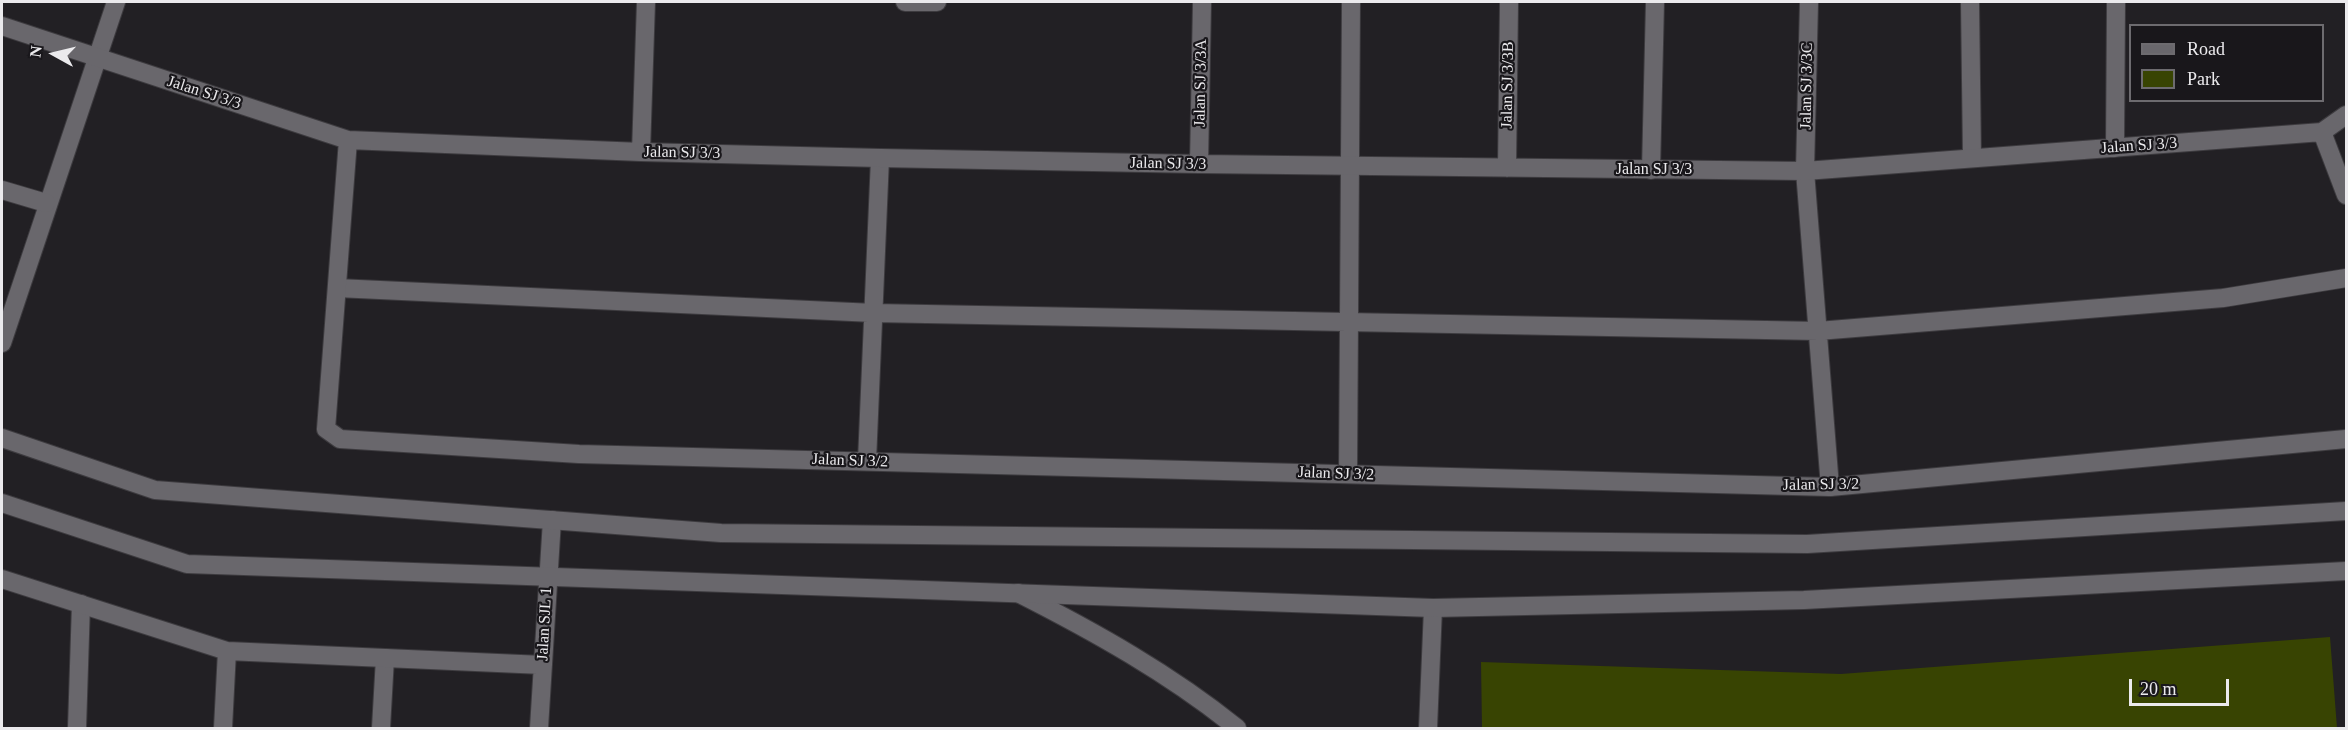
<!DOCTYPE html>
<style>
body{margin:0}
#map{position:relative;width:2348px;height:730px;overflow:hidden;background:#222024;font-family:"Times New Roman",serif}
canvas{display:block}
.frame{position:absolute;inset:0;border:3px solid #ebeaed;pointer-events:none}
.legend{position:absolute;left:2129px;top:24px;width:195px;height:78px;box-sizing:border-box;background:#19171b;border:2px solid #6d6b6f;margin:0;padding:8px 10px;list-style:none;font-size:18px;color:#ebeaed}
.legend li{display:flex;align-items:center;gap:12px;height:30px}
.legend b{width:30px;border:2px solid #6d6b6f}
.north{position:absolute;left:24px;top:24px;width:60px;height:60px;-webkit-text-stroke:4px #19171b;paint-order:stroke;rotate:278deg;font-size:16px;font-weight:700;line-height:24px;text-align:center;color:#ebeaed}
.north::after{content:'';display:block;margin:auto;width:21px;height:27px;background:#ebeaed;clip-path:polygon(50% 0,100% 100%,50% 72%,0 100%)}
.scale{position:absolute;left:2129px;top:679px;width:100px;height:27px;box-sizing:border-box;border:3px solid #ebeaed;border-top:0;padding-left:8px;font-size:18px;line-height:21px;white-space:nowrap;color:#ebeaed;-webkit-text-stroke:4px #19171b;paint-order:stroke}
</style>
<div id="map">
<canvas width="2348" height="730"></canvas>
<div class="frame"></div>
<ul class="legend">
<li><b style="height:8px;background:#69676c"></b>Road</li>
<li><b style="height:16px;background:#384402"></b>Park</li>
</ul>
<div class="north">N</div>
<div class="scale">20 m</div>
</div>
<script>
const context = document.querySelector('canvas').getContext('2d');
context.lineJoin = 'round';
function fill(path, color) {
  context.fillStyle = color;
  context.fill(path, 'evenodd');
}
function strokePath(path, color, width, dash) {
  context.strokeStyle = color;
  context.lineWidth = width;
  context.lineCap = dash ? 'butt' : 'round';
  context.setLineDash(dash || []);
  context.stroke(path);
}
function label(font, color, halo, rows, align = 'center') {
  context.font = font + ' "Times New Roman",serif';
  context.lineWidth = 4.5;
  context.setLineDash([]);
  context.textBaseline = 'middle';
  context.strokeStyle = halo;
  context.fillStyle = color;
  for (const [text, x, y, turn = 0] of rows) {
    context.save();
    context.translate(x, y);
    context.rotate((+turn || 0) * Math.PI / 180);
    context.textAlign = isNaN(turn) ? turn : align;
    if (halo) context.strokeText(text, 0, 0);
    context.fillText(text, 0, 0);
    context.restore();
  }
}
const green = new Path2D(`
 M2330,637L2337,728H1482L1481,662L1841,674Z`);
const lane = new Path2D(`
 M905,2H937
 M1970,2L1972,158
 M1651,170L1655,2
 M1805,171L1830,487
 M337,288L874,313L1818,331L2223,298L2346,278
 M2,343L116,2
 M867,461L880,158
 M1348,474L1351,2
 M1018,593C1095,632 1170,674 1237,728
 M77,728L81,604
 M381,728L385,658
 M1428,728L1433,608`);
const street = new Path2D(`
 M2,26L348,140L641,152L880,158L1199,164L1805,171L2322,132L2346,115
 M2322,132L2346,195
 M348,140L326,429L340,439L579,454L1830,487L2346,439
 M2115,148L2116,2
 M641,152L646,2
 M1199,164L1202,2
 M1507,168L1509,2
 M1805,171L1809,2
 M2,190L46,203
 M2,579L227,651L543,665
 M223,728L227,651
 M539,728L552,520`);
const secondary = new Path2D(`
 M2,438L155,490L721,533L1807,544L2346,511
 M2,503L187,564L1433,608L1804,600L2346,571`);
const streetNames = [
 ["Jalan SJ 3/3A",1201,83,-89],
 ["Jalan SJ 3/3B",1508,85,-89],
 ["Jalan SJ 3/3C",1807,86,-89],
 ["Jalan SJ 3/3",204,93,18],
 ["Jalan SJ 3/3",2139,146,-4],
 ["Jalan SJ 3/3",682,153,1],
 ["Jalan SJ 3/3",1168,164,1],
 ["Jalan SJ 3/3",1654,170],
 ["Jalan SJ 3/2",850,461,2],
 ["Jalan SJ 3/2",1336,474,2],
 ["Jalan SJ 3/2",1821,485,-1],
 ["Jalan SJL 1",545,624,-87]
];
fill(green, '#384402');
strokePath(lane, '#3d3b3f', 20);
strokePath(street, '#3d3b3f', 20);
strokePath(secondary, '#3d3b3f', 20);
strokePath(lane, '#69676c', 18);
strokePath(street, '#69676c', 18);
strokePath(secondary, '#69676c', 18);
label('16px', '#ebeaed', '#19171b', streetNames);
</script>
